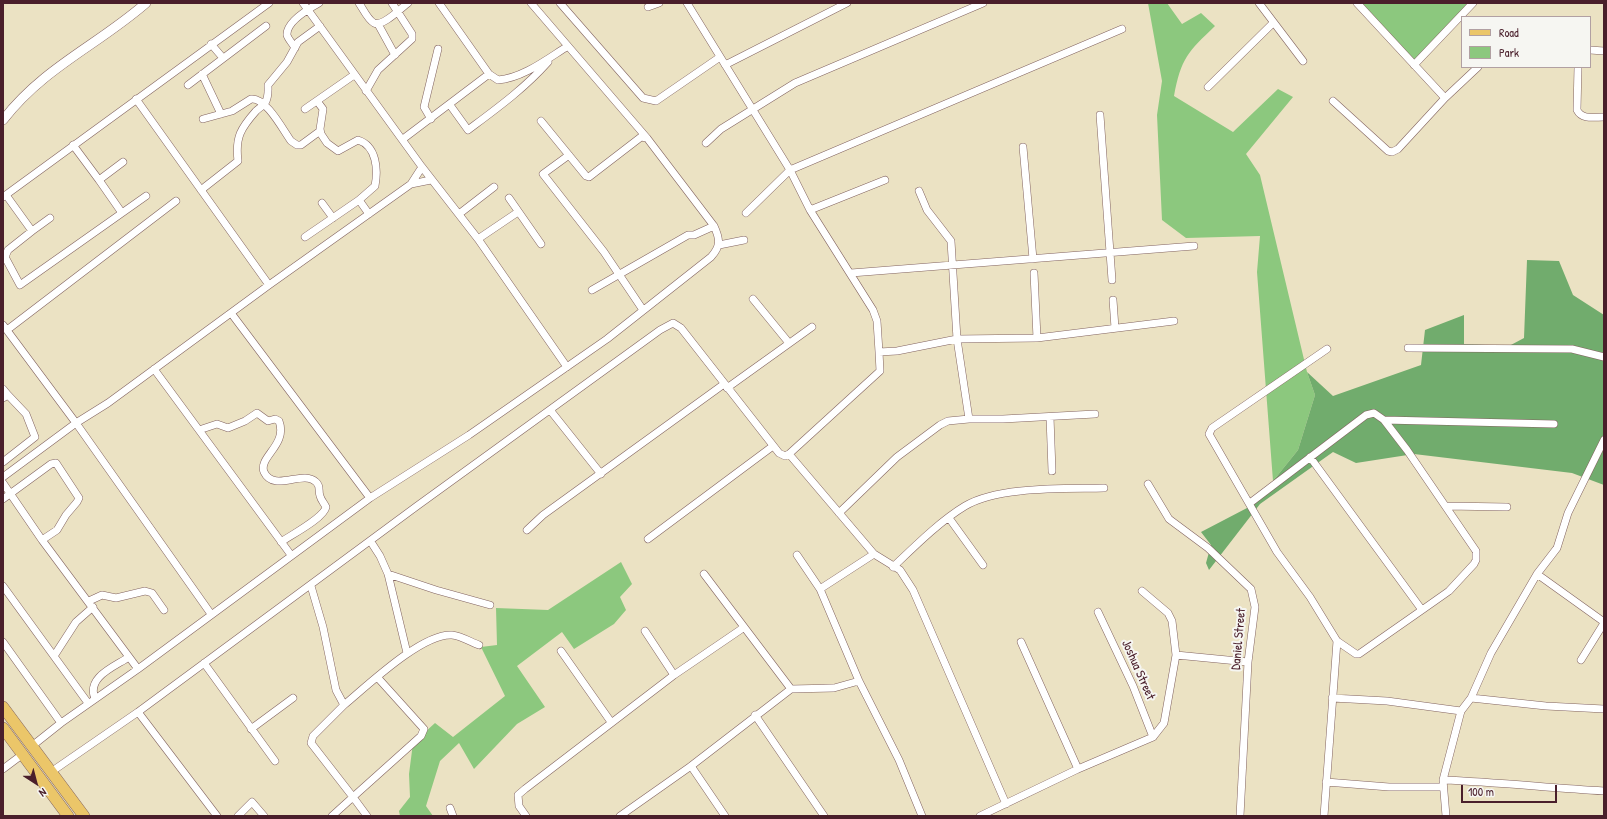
<!DOCTYPE html>
<style>
body{margin:0}
#map{position:relative;width:1607px;height:819px;overflow:hidden;background:#ebe2c3;font-family:"Patrick Hand",sans-serif}
canvas{display:block}
.frame{position:absolute;inset:0;border:4px solid #4a1f2b;pointer-events:none}
.legend{position:absolute;left:1461px;top:16px;width:130px;height:52px;box-sizing:border-box;background:#f6f6f2;border:1px solid #b1a0a2;margin:0;padding:5px 7px;list-style:none;font-size:12px;color:#4a1f2b}
.legend li{display:flex;align-items:center;gap:8px;height:20px}
.legend b{width:20px;border:1px solid #b1a0a2}
.north{position:absolute;left:16px;top:763px;width:40px;height:40px;-webkit-text-stroke:3px #f6f6f2;paint-order:stroke;rotate:144deg;font-size:11px;font-weight:700;line-height:16px;text-align:center;color:#4a1f2b}
.north::after{content:'';display:block;margin:auto;width:14px;height:18px;background:#4a1f2b;clip-path:polygon(50% 0,100% 100%,50% 72%,0 100%)}
.scale{position:absolute;left:1461px;top:785px;width:96px;height:18px;box-sizing:border-box;border:2px solid #4a1f2b;border-top:0;padding-left:5px;font-size:12px;line-height:14px;white-space:nowrap;color:#4a1f2b;-webkit-text-stroke:3px #f6f6f2;paint-order:stroke}
</style>
<div id="map">
<canvas width="1607" height="819"></canvas>
<div class="frame"></div>
<ul class="legend">
<li><b style="height:5px;background:#ebc669"></b>Road</li>
<li><b style="height:11px;background:#8cc87e"></b>Park</li>
</ul>
<div class="north">N</div>
<div class="scale">100 m</div>
</div>
<script>
const context = document.querySelector('canvas').getContext('2d');
context.lineJoin = 'round';
function fill(path, color) {
  context.fillStyle = color;
  context.fill(path, 'evenodd');
}
function strokePath(path, color, width, dash) {
  context.strokeStyle = color;
  context.lineWidth = width;
  context.lineCap = dash ? 'butt' : 'round';
  context.setLineDash(dash || []);
  context.stroke(path);
}
function label(font, color, halo, rows, align = 'center') {
  context.font = font + ' "Patrick Hand",sans-serif';
  context.lineWidth = 4;
  context.setLineDash([]);
  context.textBaseline = 'middle';
  context.strokeStyle = halo;
  context.fillStyle = color;
  for (const [text, x, y, turn = 0] of rows) {
    context.save();
    context.translate(x, y);
    context.rotate((+turn || 0) * Math.PI / 180);
    context.textAlign = isNaN(turn) ? turn : align;
    if (halo) context.strokeText(text, 0, 0);
    context.fillText(text, 0, 0);
    context.restore();
  }
}
const green = new Path2D(`
 M1148,3H1167L1182,24L1201,13L1215,26C1188,52 1181,58 1174,96L1233,132L1278,89L1293,97L1246,154L1260,175L1307,372L1315,395L1298,450L1273,481L1257,272L1260,236L1186,238L1162,220L1157,115L1162,81Z
 M1357,3H1472L1415,66Z
 M621,562L632,584L620,597L626,610L614,624L574,649L562,632L517,666L545,707L517,724L474,769L459,743L440,761L426,806L433,816H400L399,811L410,797L409,774L413,743L435,723L453,737L505,696L481,647L497,645L496,608L548,610Z`);
const forest = new Path2D(`
 M1527,260L1559,261L1573,295L1604,315V485L1572,473L1414,454L1356,463L1333,452L1260,504L1209,570L1206,563L1211,545L1201,532L1247,508L1273,481L1298,450L1315,395L1307,372L1333,396L1421,365L1425,330L1464,315V344L1509,346L1524,338Z`);
const minor = new Path2D(`
 M303,3L422,167L478,239L567,367
 M359,3C363,9 368,20 374,23C383,27 401,8 408,3
 M439,3L489,74
 M531,3L647,138
 M560,3L643,98L656,101L720,57
 M687,3L790,170L810,210L873,310L877,321L879,352
 M1259,3L1303,61
 M1357,3L1445,98
 M648,7L659,3
 M378,24L395,55
 M211,44L223,58
 M295,48C293,44 288,39 287,35C286,22 310,8 319,3
 M1590,50L1604,51
 M725,65L847,3
 M1414,65L1473,3
 M1578,67L1577,110C1582,120 1594,117 1604,117
 M202,74L221,114
 M188,85L266,26
 M1208,87L1273,23
 M366,91L378,70L412,39V34L392,3
 M136,99L269,285
 M1333,101L1388,151L1392,152L1398,149L1445,98L1478,67
 M450,105L468,130C496,109 524,89 548,62
 M305,109L354,75
 M1100,115L1112,280
 M203,119L232,111L251,99C266,97 283,130 291,141L297,145H301L320,131
 M431,119L424,107L438,49
 M403,139L489,74L498,80C523,78 547,59 568,46
 M706,143L721,129L795,83L983,3
 M73,145L99,180L123,162
 M1023,147L1033,259
 M569,155L543,174L604,252L643,310
 M99,180L122,213
 M411,184L422,167
 M201,190L238,161C235,137 241,128 256,111C259,108 263,106 265,103C269,97 268,91 268,85L287,62L298,42L320,26
 M6,195L32,231L50,218
 M3,197L269,3
 M509,198L541,244
 M359,200L369,214
 M322,203L333,218
 M810,210L885,180
 M746,213L790,170L1122,29
 M459,214L494,187
 M32,231L8,250L5,257L20,285L146,196
 M305,237L359,200L375,186C378,170 377,146 358,140L338,151L327,143L321,134L320,129L323,109L317,101
 M478,239L518,212
 M719,245L744,240
 M851,273L1194,246
 M1034,273L1037,338
 M592,290L688,235H694L714,226
 M753,299L789,343
 M1113,300L1115,328
 M231,313L370,498
 M3,325L76,423L211,614
 M7,330L176,201
 M1408,348L1572,349L1604,357
 M154,369L291,555
 M727,388L812,327
 M3,389L8,395
 M3,398L8,395L26,414L35,437L3,462
 M550,410L601,474
 M1050,417L1052,471
 M969,419H1003L1095,414
 M1384,420L1554,424
 M199,430L217,424L228,428L245,421L257,413L268,421L275,419L279,421C288,445 258,457 264,472C274,493 303,469 316,482C321,486 318,491 320,496C321,500 324,503 326,507C324,518 291,535 281,542
 M789,454L880,371L879,352L897,351L957,339L1037,338L1174,321
 M1310,457L1422,610L1359,654H1356L1337,641L1310,597L1277,552L1209,434L1212,428L1327,349
 M3,477L76,423L108,403L269,285L411,184L431,180
 M3,483L42,540L138,669
 M1148,484L1169,519L1208,548L1251,589L1255,607L1248,662L1240,816
 M3,499L51,464L56,463L79,498L77,502L66,515L57,530L42,540
 M1250,503L1366,415L1374,413L1384,420L1407,450L1476,551V560L1474,564L1449,591L1422,610
 M1446,506L1507,507
 M839,513L897,457L940,425L948,421L969,419L957,339L951,241L927,210L919,191
 M949,518L983,565
 M527,530L543,515L724,384
 M648,539L773,446
 M371,542L380,556L388,574L407,653
 M797,555L820,589L859,681L899,760L922,816
 M893,567C914,547 940,521 965,506C998,486 1065,489 1104,488
 M388,574L436,590L490,605
 M704,574L791,689
 M1537,574L1604,622
 M3,586L88,703
 M311,586L323,627L336,690L344,705L313,736L311,743L353,797L332,816
 M820,589L874,554
 M1142,591L1168,613L1172,621L1176,655L1248,662
 M89,601L102,595L116,598L145,591L152,593L164,610
 M1098,612L1133,686L1153,737
 M645,631L674,675
 M3,642L61,723
 M1021,642L1078,769
 M561,651L611,722
 M54,656L76,622L93,607
 M1581,660L1604,623
 M204,663L275,761
 M1332,698L1387,701L1461,711
 M1471,698L1546,706L1604,709
 M95,699C86,677 114,667 129,657
 M344,705C367,686 422,633 452,635C461,636 471,642 479,645
 M138,712L217,816
 M755,715L824,816
 M251,729L293,698
 M32,746L61,723L138,669L370,498L469,435L607,339L711,257C721,246 720,239 714,226L647,138L641,137L589,177L586,176L541,121
 M691,766L725,816
 M3,769L23,754
 M51,772L138,712L417,506L660,330L673,323L681,328L779,453L785,456L789,454L874,554L900,570L913,590L1006,804
 M1443,780C1497,782 1550,788 1604,791
 M1326,782L1389,787H1442
 M450,808L453,816
 M238,816L252,802L264,816
 M367,816L353,797L421,736L424,729L378,678
 M526,816L519,806L518,795L525,789L674,675L743,628
 M620,816L691,766L791,689L834,688L859,681
 M980,816L1078,769L1153,737L1164,723L1176,655
 M1324,816L1337,641
 M1446,816L1443,780L1461,711L1471,698L1491,653L1537,574L1557,548L1568,513L1604,440`);
const tertiary = new Path2D(`
 M3,120C44,67 98,45 146,3`);
const primary = new Path2D(`
 M3,707L84,816
 M3,728L68,816`);
const streetNames = [
 ["Daniel Street",1239,639,-85],
 ["Joshua Street",1138,670,66]
];
fill(green, '#8cc87e');
fill(forest, '#71ac6d');
strokePath(minor, '#826360', 8);
strokePath(tertiary, '#826360', 10);
strokePath(primary, '#826360', 12);
strokePath(minor, '#fff', 7);
strokePath(tertiary, '#fff', 9);
strokePath(primary, '#ebc669', 11);
label('13px', '#4a1f2b', '#f6f6f2', streetNames);
</script>
